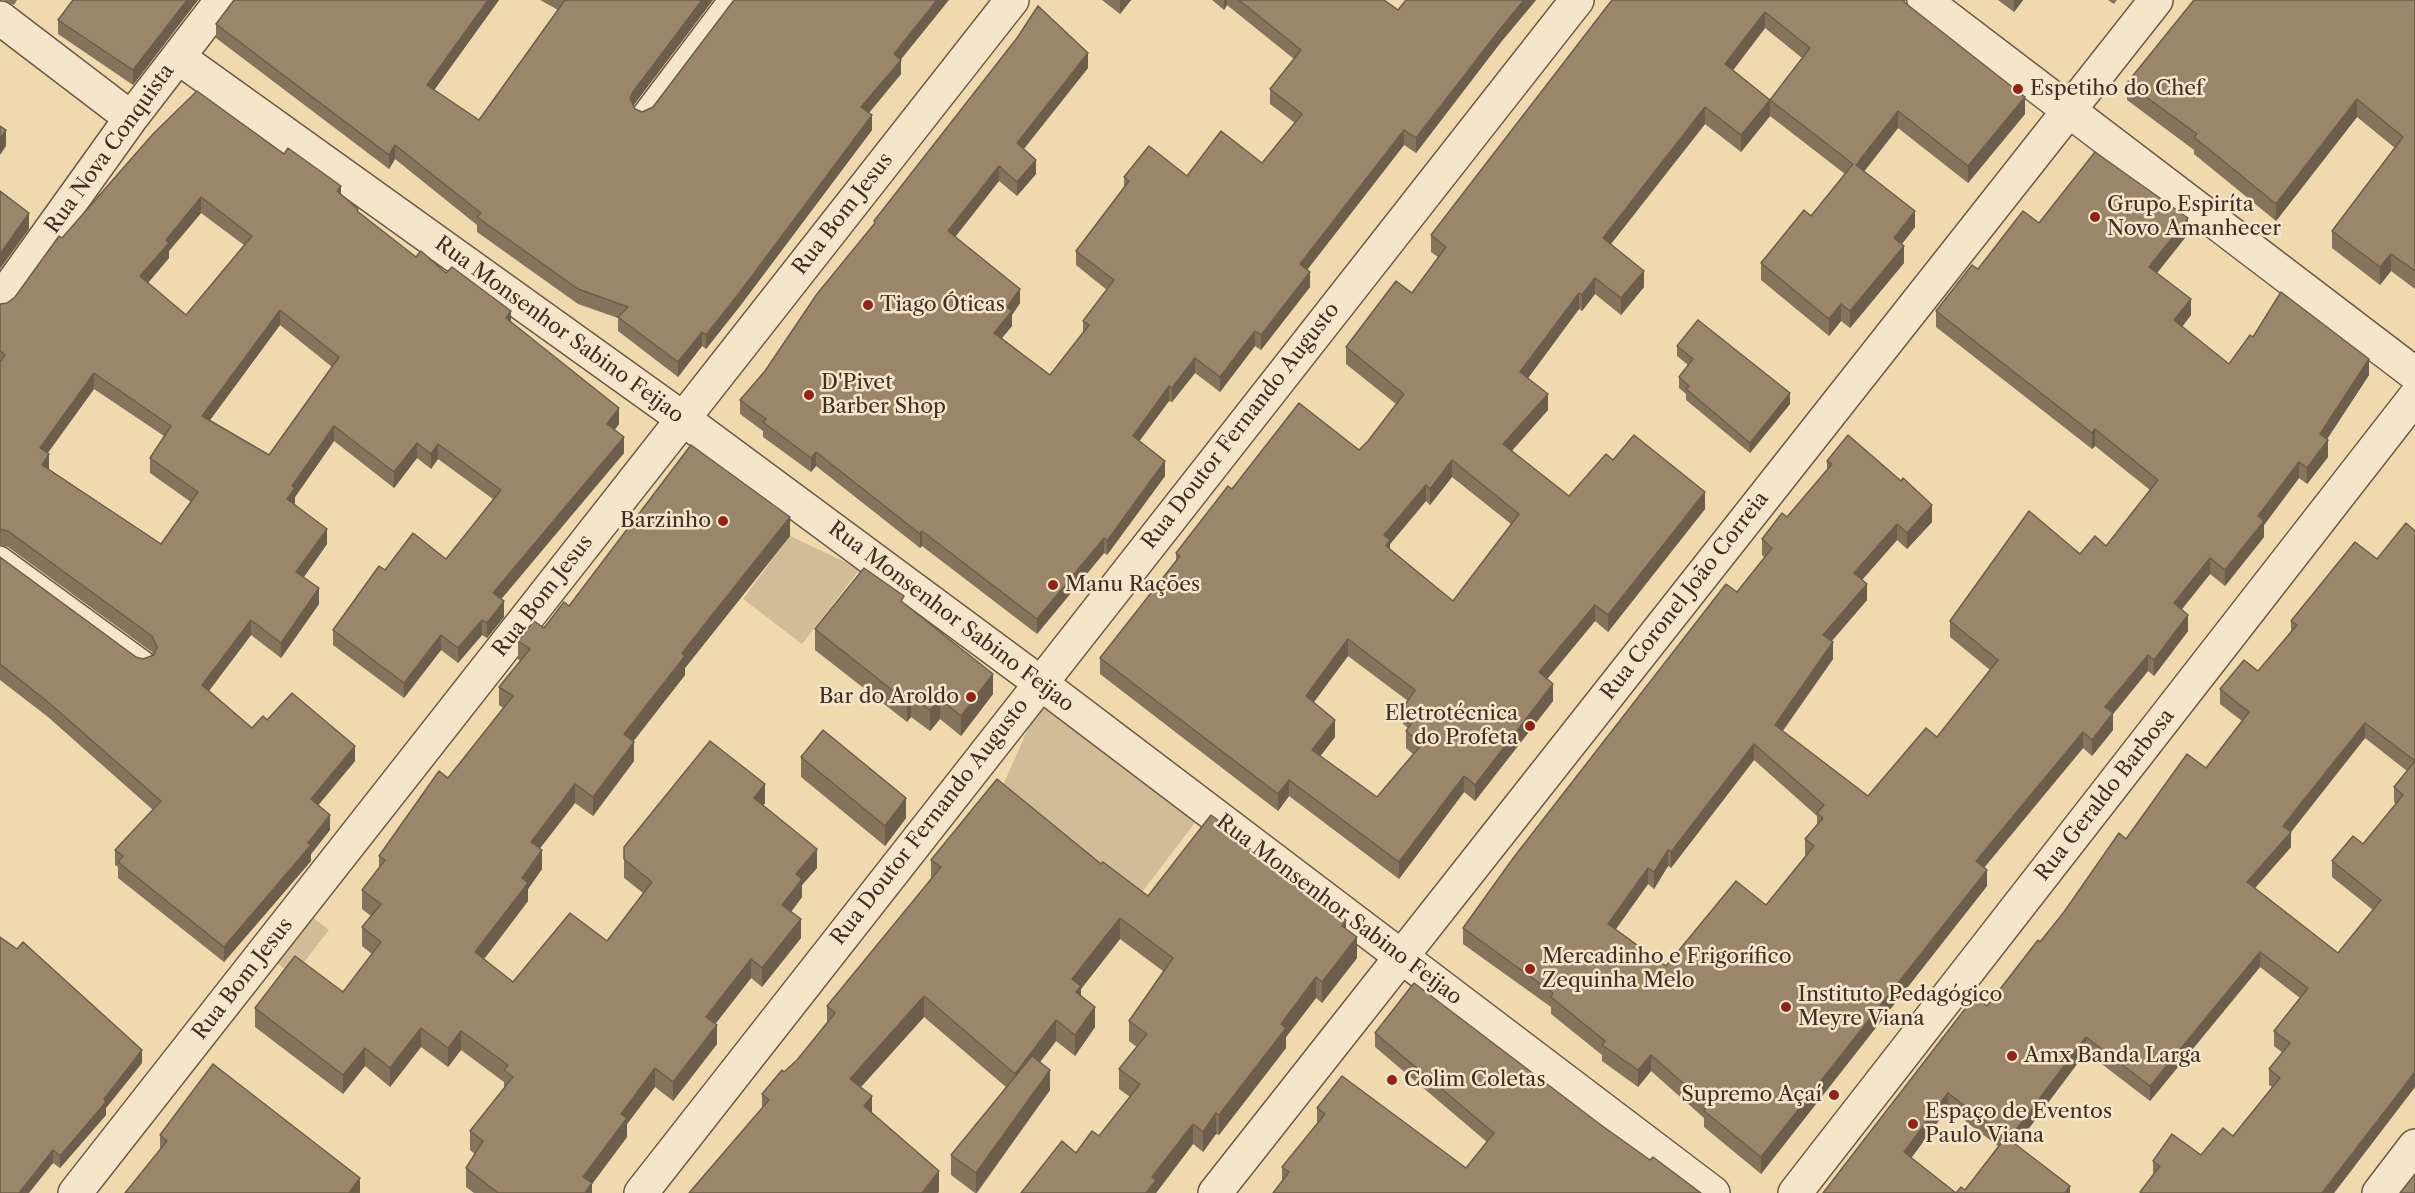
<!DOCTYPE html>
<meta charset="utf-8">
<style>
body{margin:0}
canvas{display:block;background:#f0d8af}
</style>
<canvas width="2415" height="1193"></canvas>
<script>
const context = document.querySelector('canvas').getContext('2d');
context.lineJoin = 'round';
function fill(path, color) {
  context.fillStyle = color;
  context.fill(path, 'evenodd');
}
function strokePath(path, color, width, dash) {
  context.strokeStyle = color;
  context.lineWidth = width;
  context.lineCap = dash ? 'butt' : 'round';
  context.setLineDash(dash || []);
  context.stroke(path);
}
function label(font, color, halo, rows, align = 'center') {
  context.font = font + ' "Libre Caslon Text",serif';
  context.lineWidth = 5;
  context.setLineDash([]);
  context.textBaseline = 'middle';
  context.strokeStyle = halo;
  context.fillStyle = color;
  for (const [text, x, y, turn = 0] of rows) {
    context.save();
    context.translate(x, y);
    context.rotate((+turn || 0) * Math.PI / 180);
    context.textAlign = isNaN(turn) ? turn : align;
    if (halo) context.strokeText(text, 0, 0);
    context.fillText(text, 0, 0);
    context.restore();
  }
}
const green = new Path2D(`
 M790,536L860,569L802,644L743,599Z
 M1042,705L1197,820L1133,904L997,799L1034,715Z
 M311,916L329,930L293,976L276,962Z`);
const service = new Path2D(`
 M643,114L729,0
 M0,557L144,662`);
const minor = new Path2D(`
 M0,18L131,118
 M178,57L682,418L1039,682L1713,1193
 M0,301L131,118L222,0
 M75,1193L1012,0
 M641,1193L1577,0
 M1215,1193L2156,0
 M1795,1193L2415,397`);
const tertiary = new Path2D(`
 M1924,0L2415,374
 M2379,1193L2415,1146`);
const wall = new Path2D(`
 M3,0H17L14,5Z
 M73,0H198L133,85L58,34V20Z
 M234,0H499L434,90L479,120L558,10L540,0H713L633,106L635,109L642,112L901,59V74L869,113L872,130L740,306L706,349L702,346L678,377L618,331V318L578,304L477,232V225L395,159L389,169L216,38V24Z
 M1102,0H1131L1120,14Z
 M1212,0H1384L1398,10L1406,0H1536L1501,42L1416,153L1404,145L1307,270L1310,287L1261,350L1255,346L1220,392L1195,373L1172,402L1169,401L1139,441L1165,476L1107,555L1104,553L1037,634L922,546L920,548L816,466L811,472L763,437V431L740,414V400L765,371L874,225V221L1088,68L1024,149L1036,174L1017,196L999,181L955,237L1020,303L1012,315V326L1002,338L1050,375L1083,333V321L1107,290L1076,265V251L1124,188V177L1187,176L1262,163L1295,123L1270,104V89L1294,59L1227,5L1224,10Z
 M1612,0L1905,4L2025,114L1968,183L1898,128L1864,171L1915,227L1902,244L1904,263L1850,328L1841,321L1829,336L1761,280V263L1811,216L1845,174L1770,116L1741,152L1705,124L1611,244L1644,287L1621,315L1595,294L1582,311L1579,309L1528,378L1548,410L1512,451L1569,496L1613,460L1705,509L1608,632L1595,621L1547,679L1553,701L1475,801L1464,792L1399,879L1289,796L1278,811L1100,674V658L1176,562V553L1232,489L1359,450L1368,441L1396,404L1346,364V347L1412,293L1438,257L1431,252V235ZM1765,28L1802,58L1770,100L1733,70ZM1452,477L1511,524L1453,601L1390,550V544L1426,501L1430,505ZM1348,656L1408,701L1403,708V724L1408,728L1406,731V748L1413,754L1377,797L1320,756L1335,737L1313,702Z
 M1998,0H2023L2014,12Z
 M2108,0H2117L2114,4Z
 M2415,0V289L2391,271L2380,285L2332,248V231L2395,148L2357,117L2276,221L2194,154V150L2127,100V83Z
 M153,134L341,195L358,213L416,257L446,273L511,322L619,424L614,430L624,453L501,599L504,617L487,638L482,635L458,663L441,650L404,698L333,645V630L385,570L446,559L493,499L438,459L431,469L417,458L394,488L334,441L295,497L294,504L327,544L304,577L319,604L281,658L251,635L209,691L252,728L267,720L355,761L318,805L330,830L311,854V861L224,962L118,878V867L115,865V850L153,810L48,717L0,680V557L136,657L143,659L153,655L152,652L8,547L0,545V304L7,303L15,297L62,238ZM201,213L244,245L186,315L148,283L169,258V251ZM280,325L332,367L269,455L210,420ZM94,389L164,436L150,458V473L191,502L161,544L49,469L48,453Z
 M2039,223L2188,234L2157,273L2191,315L2182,327L2229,364L2253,337L2369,375L2327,439L2328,457L2307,484L2299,478L2264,525V537L2225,586L2210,574L2182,609L2188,631L2154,676L2148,671L2113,714V730L2092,756L2083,748L1984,868L1987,886L1761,1174L1704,1127V1118L1651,1071L1638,1087L1602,1061V1055L1551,1014V1007L1463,944V928L1765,558L1762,555V539L1787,517L1827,470V461L1932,522L1907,549L1897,540L1862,580L1867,600L1832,641L1833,659L1783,731L1868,796L1937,737L1990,670L1950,637V621L2080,554L2106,546L2150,490L2095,446L2092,449L1936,327V311L1978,269ZM1754,760L1817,816V825L1805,839V855L1807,856L1766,905L1666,966L1616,929L1648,884L1654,889L1668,866L1671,868Z
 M1677,346L1790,404L1750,453L1686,400V394L1679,388V377L1688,365L1677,356Z
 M2415,531V1087L2334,1193H2140L2153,1175V1161L2201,1155L2233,1136L2272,1087L2269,1085V1069L2283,1053L2274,1046V1031L2300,998L2260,967L2150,1101L2086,1052L2016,1145L2070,1193H1823L1987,1006L2126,839L2206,768L2242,721L2220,704V689L2258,671L2291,631V621L2377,559ZM2365,738L2407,771L2394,787V802L2396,804L2363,844L2332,861V877L2373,910L2338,953L2255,888L2291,847V831ZM1948,1108L1998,1146L1965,1190L1956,1193L1911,1158Z
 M790,536L685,668V675L633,742L634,761L593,816L575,803L540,848L542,869L528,889V901L484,959L513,982L607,941L643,893L624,878V847L765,803L763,805L817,868L802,885V897L791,912L801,938L762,987L751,978L715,1024L717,1044L673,1101L655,1087L627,1124V1137L592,1184V1193H474L466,1187V1168L475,1154L470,1150V1131L504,1088V1082L461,1050L448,1067L421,1047L390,1087L365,1066L343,1094L255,1027V1008L343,992L372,954L362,946V927L371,916L362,909V890L379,868V856L448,778L503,708L499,705V687L520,661L518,659V641L544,628L569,606Z
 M904,603L993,694L961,736L940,719L930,731L911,717L907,722L815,650V629Z
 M801,757L906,818L885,846L801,777Z
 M1239,840L1346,930L1357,958L1322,1003L1316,998L1286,1037V1048L1219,1135L1216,1134L1203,1152L1193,1144L1156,1193L1076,1153L1099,1136L1130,1097L1119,1089V1069L1137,1047L1129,1041V1021L1163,971L1120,939L1081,989V995L1095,1027L1075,1056L1056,1041L1040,1062L1050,1090L977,1193H975L951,1175V1155L1006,1087L924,1017L861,1087L872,1114L939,1191L938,1193H689L762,1108V1094L797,1060L827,1023V1006L931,879V860L1101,864L1148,896Z
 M1375,1033L1601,1125L1650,1160L1701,1193L1282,1181V1167L1318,1123L1317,1122V1108L1466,1168L1487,1142L1375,1047Z
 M142,1063L106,1108V1115L60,1168L53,1163L0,1193Z
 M160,1135L360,1193L160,1150Z`);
const shadedWall = new Path2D(`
 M187,0H198L133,85V70Z
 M488,0H499L427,100V85Z
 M702,0H713L633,106L630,98L633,92Z
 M937,0H949L894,68V54Z
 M1120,0H1131L1120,14Z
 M1224,0H1227V5L1224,10Z
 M1524,0H1536L1501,42L1416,153V138L1501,28Z
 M2014,0H2023L2014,12Z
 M1765,12V28L1725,81V64Z
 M1088,53V68L1017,157V143Z
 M901,60V74L861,122V107Z
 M2025,97V114L1968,183V166Z
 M2357,99V117L2276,221V204Z
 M1770,100V116L1741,152V135Z
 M1705,107V124L1603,254V238Z
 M1898,111V128L1856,182V165Z
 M872,115V130L740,306L706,349V335Z
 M6,130V146L0,155V139Z
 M1404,130V145L1300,279V264Z
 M395,145V159L389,169V155Z
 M1036,160V174L1017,196V182Z
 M999,166V181L948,246V231Z
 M341,186V201L337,191Z
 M201,197V213L169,251V258L140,292V276L166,240Z
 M1915,211V227L1894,254V238Z
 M29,213V229L0,269V254Z
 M2188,218V234L2149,283V267Z
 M1904,246V263L1850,328V311Z
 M2391,254V271L2380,285V267Z
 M1644,271V287L1621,315V298Z
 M1310,272V287L1261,350V335Z
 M1595,278V294L1582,311V295Z
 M1020,289V303L1012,315V326L994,347V333L1007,307Z
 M1579,293V309L1520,389V372Z
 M2191,299V315L2174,337V320Z
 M1841,304V321L1829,336V319Z
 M280,310V325L202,431V416Z
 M511,311V326L506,318Z
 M1255,331V346L1220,392V377Z
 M702,332V346L678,377V362Z
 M1195,358V373L1172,402V388Z
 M2369,359V375L2320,450V434Z
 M94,373V389L40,463V448Z
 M1169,386V401L1133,450V436Z
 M1790,393V404L1750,453V443Z
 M1548,394V410L1503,460V444Z
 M619,408V424L607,440V424Z
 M334,426V441L295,497V503L287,514V499L292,486Z
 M2095,429V446L2092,449V433Z
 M624,437V453L493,609V593Z
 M2328,440V457L2307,484V468Z
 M417,443V458L394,488V472Z
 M438,444V459L431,469V454Z
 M816,452V466L811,472V458Z
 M49,454V470L42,465Z
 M1452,460V477L1430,505V489Z
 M1165,461V476L1107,555V541Z
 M2299,462V478L2264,525V537L2225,586V570L2258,516Z
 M1426,485V501L1390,544V556L1386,562L1384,535Z
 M1705,492V509L1608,632V615Z
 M1932,505V522L1907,549V533Z
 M790,517V536L685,668V675L624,753V734L682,653Z
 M1897,524V540L1854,589V573Z
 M0,529H1L0,545Z
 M327,529V544L296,588V572Z
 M922,531V546L920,548V534Z
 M1104,538V553L1037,634V619Z
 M2210,558V574L2174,619V603Z
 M1867,584V600L1823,651V635Z
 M319,588V604L281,658V643Z
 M504,601V617L487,638V623Z
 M1595,605V621L1539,689V672Z
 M2188,615V631L2154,676V660Z
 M251,620V635L202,700V685Z
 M482,620V635L458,663V648Z
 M441,635V650L404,698V683Z
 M1348,639V656L1306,713V696Z
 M1833,642V659L1775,741V725Z
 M2148,655V671L2113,714V730L2092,756V740L2105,707Z
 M993,674V694L961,736V716Z
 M1553,684V701L1475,801V785Z
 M911,696V717L907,722V702Z
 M940,699V719L930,731V710Z
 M1335,720V737L1312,767V750Z
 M2365,723V738L2284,841L2291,832V847L2247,897V882L2283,826Z
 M2083,732V748L1976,877V861Z
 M634,742V761L593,816V797Z
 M1754,744V760L1671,868V852Z
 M355,746V761L311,814V799Z
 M1464,776V792L1399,879V862Z
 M1289,780V796L1278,811V794Z
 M575,784V803L531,860V842Z
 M765,784V803L754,817V798Z
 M906,798V818L885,846V826Z
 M330,815V830L311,854V861L224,962V947Z
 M817,849V868L802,885V897L782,924V905L796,874Z
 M542,850V869L528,889V901L475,971V952L522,878Z
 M1668,850V866L1654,889V872Z
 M1648,868V884L1608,940V924Z
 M1987,870V886L1761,1174V1157Z
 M1120,918V939L1081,989V1007L1072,979Z
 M801,919V938L762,987V968Z
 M1346,920V941L1342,926Z
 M1357,937V958L1322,1003V982Z
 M2260,952V967L2150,1101V1086Z
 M751,959V978L706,1036V1017Z
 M1316,977V998L1286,1037V1048L1219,1135V1115L1281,1024Z
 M924,996V1017L850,1099V1079Z
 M1095,1007V1027L1075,1056V1035Z
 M1056,1020V1041L1015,1095V1074Z
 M717,1025V1044L673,1101V1082Z
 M421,1028V1047L390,1087V1068Z
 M461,1031V1050L448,1067V1048Z
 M2086,1037V1052L2009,1155V1139Z
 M365,1048V1066L343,1094V1075Z
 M142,1050V1063L106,1108V1115L60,1168V1156Z
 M1651,1055V1071L1638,1087V1070Z
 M655,1068V1087L627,1124V1137L592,1184V1193H583V1177L621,1114Z
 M1050,1070V1090L976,1193V1173Z
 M2415,1072V1087L2334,1193H2322Z
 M1948,1093V1108L1904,1168V1152Z
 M872,1096V1117L864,1106Z
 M1216,1113V1134L1203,1152V1132Z
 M1193,1124V1144L1156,1193H1146L1152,1177Z
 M53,1150V1163L29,1193H19Z
 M939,1171V1191L938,1193H922Z
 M360,1178V1193H349Z
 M2070,1186V1193H2065Z`);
const building = new Path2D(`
 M73,0H187L133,70L58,20Z
 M234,0H488L427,85L479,120L565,0H702L633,92L630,98L635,109L642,112L653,107L734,0H937L894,54L901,60L861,107L872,115L740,292L706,335L702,332L678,362L618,317L628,307L578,289L477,217L481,213L395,145L389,155L216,24Z
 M1239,0H1384L1398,10L1406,0H1524L1501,28L1416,138L1404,130L1300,264L1310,272L1261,335L1255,331L1220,377L1195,358L1172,388L1169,386L1133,436L1165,461L1107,541L1104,538L1037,619L922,531L920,534L816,452L811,458L763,422L766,419L740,400L765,371L817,294L875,223L874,221L1017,38L1038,6L1088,53L1017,143L1036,160L1017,182L999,166L948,231L1020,289L1007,307L1012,311L994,333L1050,375L1089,325L1083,321L1114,280L1076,251L1129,181L1124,177L1149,146L1187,176L1221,131L1262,163L1302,114L1270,89L1301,50Z
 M1612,0H1905L1904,2L2025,97L1968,166L1898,111L1856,165L1915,211L1894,238L1904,246L1850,311L1841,304L1829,319L1761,263L1804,210L1811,216L1853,164L1770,100L1741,135L1705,107L1603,238L1644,271L1621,298L1595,278L1582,295L1579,293L1520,372L1548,394L1503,444L1569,496L1606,454L1613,460L1634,435L1705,492L1608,615L1595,605L1539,672L1553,684L1475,785L1464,776L1399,862L1289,780L1278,794L1100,658L1180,556L1176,553L1228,486L1232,489L1299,403L1359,450L1368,441L1404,394L1346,347L1396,281L1412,293L1446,247L1431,235ZM1765,12L1810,48L1770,100L1725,64ZM1452,460L1519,514L1453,601L1386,546L1390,540L1384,535L1426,485L1430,489ZM1348,639L1415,690L1403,708L1416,717L1406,731L1422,744L1377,797L1312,750L1335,720L1306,696Z
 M2194,0H2415V271L2391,254L2380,267L2332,231L2403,137L2357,99L2276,204L2194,137L2197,134L2127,83Z
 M197,91L284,154L288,148L341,186L337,191L358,209L357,211L416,257L421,251L446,273L452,267L511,311L506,318L619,408L607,424L624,437L493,593L504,601L487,623L482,620L458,648L441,635L404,683L333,630L379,566L385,570L413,533L446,559L501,490L438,444L431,454L417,443L394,472L334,426L292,486L295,488L287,499L327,529L296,572L319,588L281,643L251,620L202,685L252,728L263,716L267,720L292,693L355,746L311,799L330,815L308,843L311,845L224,947L118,862L123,856L115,850L161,801L48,702L0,664V557L136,657L143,659L154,655L157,647L152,636L8,531L0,529V362L5,355L0,351V304L7,303L15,297L59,236L62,238L153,134ZM201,197L252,236L186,315L140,276L169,243L166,240ZM280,310L339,357L269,455L202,416ZM94,373L171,426L150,458L198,492L161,544L42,465L49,454L40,448Z
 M0,126L6,130L0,139Z
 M2095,152L2188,218L2149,267L2191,299L2174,320L2229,364L2250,335L2253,337L2281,292L2369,359L2320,434L2328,440L2307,468L2299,462L2258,516L2264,521L2225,570L2210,558L2174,603L2188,615L2154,660L2148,655L2105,707L2113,713L2092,740L2083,732L1976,861L1987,870L1761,1157L1704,1111L1708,1105L1651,1055L1638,1070L1602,1045L1605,1041L1551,997L1553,993L1463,928L1514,857L1726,584L1737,592L1772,548L1762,539L1782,513L1787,517L1832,464L1827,461L1848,435L1901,481L1903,478L1932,505L1907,533L1897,524L1854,573L1867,584L1823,635L1833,642L1775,725L1868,796L1926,728L1937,737L1998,660L1950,621L2029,511L2080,554L2095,536L2106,546L2158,480L2095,429L2092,433L1936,311L1972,265L1978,269L2023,211L2039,223ZM1754,744L1824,805L1817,813L1823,818L1805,839L1814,846L1766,905L1736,881L1666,966L1608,924L1648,868L1654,872L1668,850L1671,852Z
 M0,191L29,213L0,254Z
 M1698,320L1790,393L1750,443L1686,389L1689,386L1679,377L1693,359L1677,346Z
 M691,445L790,517L682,653L685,656L624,734L634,742L593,797L575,784L531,842L542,850L522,878L528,883L475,952L513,982L570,913L607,941L652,882L624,859V847L710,741L765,784L754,798L817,849L796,874L802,879L782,905L801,919L762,968L751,959L706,1017L717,1025L673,1082L655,1068L621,1114L627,1118L583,1177L592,1183L585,1193H498L466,1168L483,1141L470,1131L513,1077L504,1070L508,1065L461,1031L448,1048L421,1028L390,1068L365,1048L343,1075L255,1008L295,956L343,992L381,942L362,927L381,904L362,890L385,860L379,856L439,771L448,778L513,696L499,687L530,649L518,641L534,621L544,628L564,602L569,606Z
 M2406,523L2415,531V1072L2322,1193H2142L2140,1192L2160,1166L2153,1161L2172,1134L2201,1155L2223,1128L2233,1136L2280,1078L2269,1069L2290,1043L2274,1031L2308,988L2260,952L2150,1086L2086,1037L2009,1139L1948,1093L1904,1152L1956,1193L1961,1187L1965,1190L2006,1137L2070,1186L2065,1193H1823L1975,996L1987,1006L2038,940L2040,942L2064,912L2119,833L2126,839L2187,754L2206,768L2249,712L2220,689L2244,660L2258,671L2297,625L2291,621L2355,542L2377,559ZM2365,723L2415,761L2394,787L2403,795L2363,844L2353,836L2332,861L2381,900L2338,953L2247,882L2291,832L2283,826Z
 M864,568L904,596L901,601L993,674L961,716L940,699L930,710L911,696L907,702L815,629Z
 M823,730L906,798L885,826L801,757Z
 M997,779L1101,864L1103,862L1148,896L1211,815L1239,836L1237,839L1346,920L1342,926L1357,937L1322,982L1316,977L1281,1024L1286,1028L1219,1115L1216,1113L1203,1132L1193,1124L1152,1177L1156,1180L1146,1193H1021L1062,1141L1076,1153L1092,1131L1099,1136L1140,1084L1119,1069L1147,1034L1129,1021L1173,958L1120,918L1072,979L1081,986L1076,992L1095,1007L1075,1035L1056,1020L1015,1074L924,996L850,1079L872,1096L864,1106L939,1171L922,1193H689L769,1100L762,1094L782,1070L784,1072L797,1060L835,1013L827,1006L941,867L931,860Z
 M0,937L17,949L23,942L142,1050L104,1099L106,1102L60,1156L53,1150L19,1193H0Z
 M1414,983L1601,1125L1650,1160L1653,1157L1701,1193H1273L1289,1172L1282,1167L1325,1114L1317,1108L1342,1076L1466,1168L1494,1133L1375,1033Z
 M1032,1056L1050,1070L976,1173L951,1155Z
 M213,1064L360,1178L349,1193H125L167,1141L160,1135Z
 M2415,1174V1193H2400Z`);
const markers = [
 [2018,89,6,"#8f2418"],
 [2095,217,6,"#8f2418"],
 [868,305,6,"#8f2418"],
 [809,395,6,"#8f2418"],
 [723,521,6,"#8f2418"],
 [1053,585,6,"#8f2418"],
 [971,697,6,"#8f2418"],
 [1530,726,6,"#8f2418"],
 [1530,969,6,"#8f2418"],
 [1786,1007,6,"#8f2418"],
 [2012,1056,6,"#8f2418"],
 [1392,1080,6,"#8f2418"],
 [1834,1095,6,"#8f2418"],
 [1913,1124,6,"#8f2418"]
];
const poiNames = [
 ["Espetiho do Chef",2030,89],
 ["Grupo Espiríta",2107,205],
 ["Novo Amanhecer",2107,229],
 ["Tiago Óticas",880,305],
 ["D'Pivet",821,383],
 ["Barber Shop",821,407],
 ["Barzinho",711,521,"right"],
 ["Manu Rações",1065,585],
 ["Bar do Aroldo",959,697,"right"],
 ["Eletrotécnica",1518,714,"right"],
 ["do Profeta",1518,738,"right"],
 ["Mercadinho e Frigorífico",1542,957],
 ["Zequinha Melo",1542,981],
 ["Instituto Pedagógico",1798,995],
 ["Meyre Viana",1798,1019],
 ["Amx Banda Larga",2024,1056],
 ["Colim Coletas",1404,1080],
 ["Supremo Açaí",1822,1095,"right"],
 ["Espaço de Eventos",1925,1112],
 ["Paulo Viana",1925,1136]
];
const streetNames = [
 ["Rua Nova Conquista",110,149,-54],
 ["Rua Bom Jesus",843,214,-52],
 ["Rua Monsenhor Sabino Feijao",559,330,36],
 ["Rua Doutor Fernando Augusto",1241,426,-52],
 ["Rua Bom Jesus",543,596,-52],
 ["Rua Coronel João Correia",1685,596,-52],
 ["Rua Monsenhor Sabino Feijao",951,617,37],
 ["Rua Geraldo Barbosa",2105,795,-52],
 ["Rua Doutor Fernando Augusto",930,822,-52],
 ["Rua Monsenhor Sabino Feijao",1339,910,37],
 ["Rua Bom Jesus",243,979,-52]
];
fill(green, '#d2bb97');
strokePath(service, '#6e5844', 24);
strokePath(minor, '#6e5844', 36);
strokePath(tertiary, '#6e5844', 36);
strokePath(service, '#f5e6cb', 21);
strokePath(minor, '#f5e6cb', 33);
strokePath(tertiary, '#f5e6cb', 33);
fill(wall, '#86735c');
fill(shadedWall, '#6d5e4b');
fill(building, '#9c866b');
strokePath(building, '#6d5e4b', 1.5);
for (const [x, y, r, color] of markers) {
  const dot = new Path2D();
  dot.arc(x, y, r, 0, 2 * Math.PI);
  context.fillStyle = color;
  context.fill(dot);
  strokePath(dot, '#f5e6cb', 2);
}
label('21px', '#422d21', '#f5e6cb', poiNames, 'left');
label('21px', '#422d21', '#f5e6cb', streetNames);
</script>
